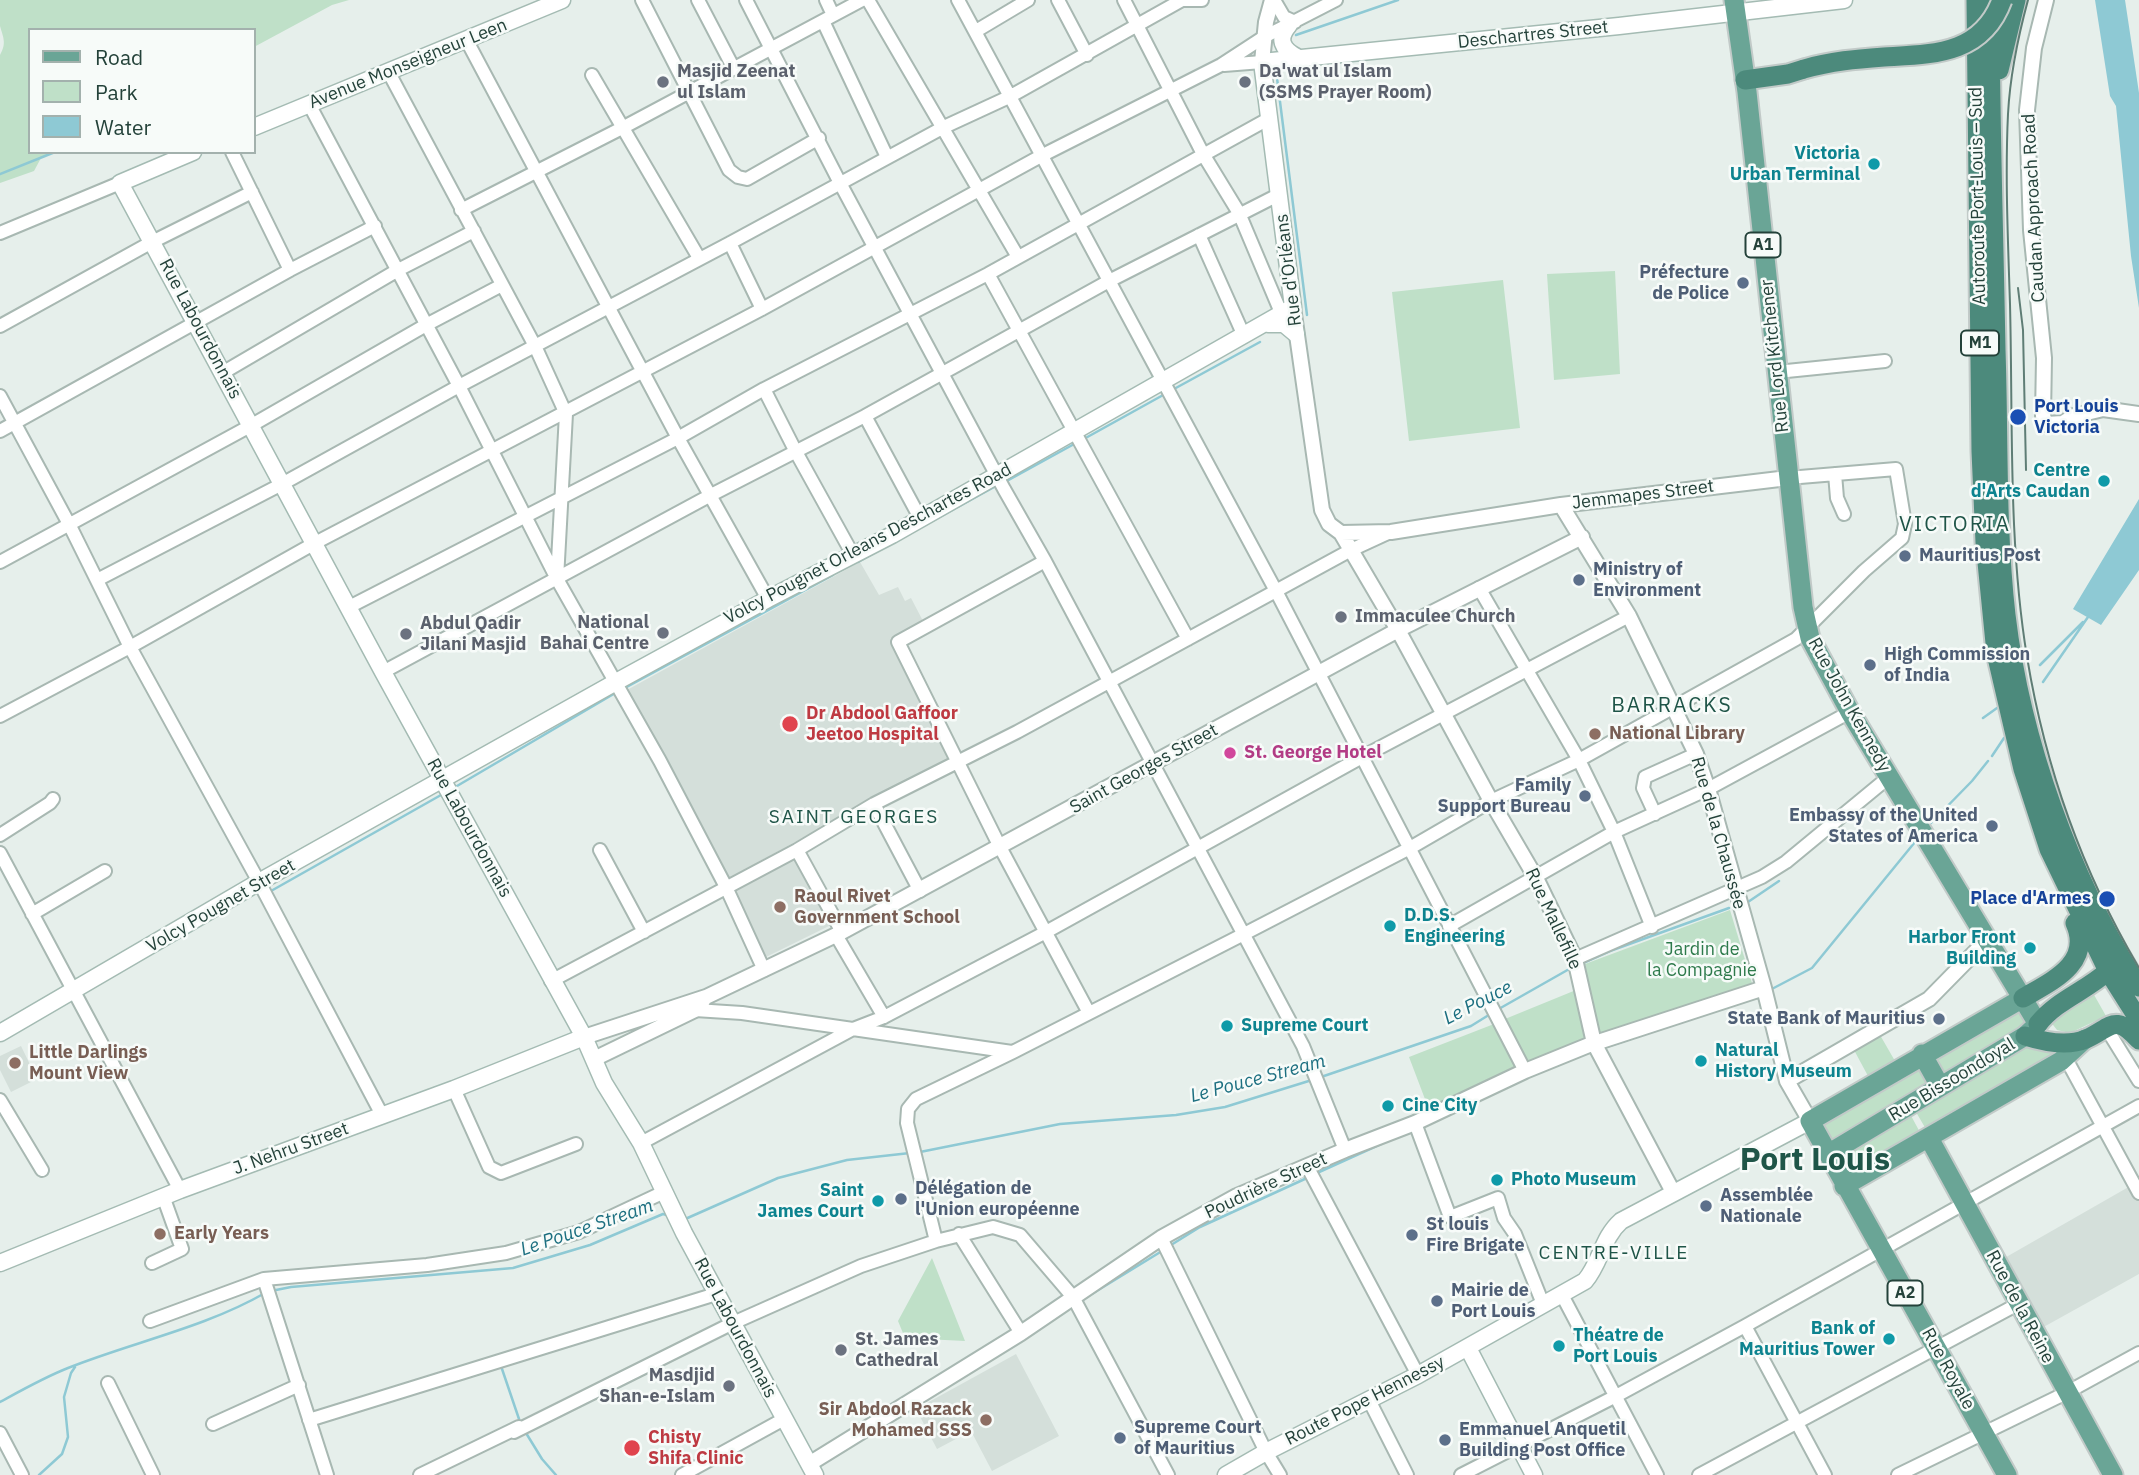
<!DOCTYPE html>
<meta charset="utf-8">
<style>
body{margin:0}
#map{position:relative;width:2139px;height:1475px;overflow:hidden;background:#e6efeb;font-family:"IBM Plex Sans",sans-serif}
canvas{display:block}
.legend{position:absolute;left:28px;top:28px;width:228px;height:126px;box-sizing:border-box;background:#f7fbf9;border:2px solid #a3b1ad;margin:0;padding:9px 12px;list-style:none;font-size:21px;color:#24423a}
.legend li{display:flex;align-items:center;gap:14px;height:35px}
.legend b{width:35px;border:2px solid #a3b1ad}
</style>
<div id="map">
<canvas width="2139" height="1475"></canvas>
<ul class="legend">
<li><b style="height:9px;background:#6aa596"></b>Road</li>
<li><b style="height:19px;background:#bfe0c8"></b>Park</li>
<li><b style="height:19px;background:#8ec9d4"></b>Water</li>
</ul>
</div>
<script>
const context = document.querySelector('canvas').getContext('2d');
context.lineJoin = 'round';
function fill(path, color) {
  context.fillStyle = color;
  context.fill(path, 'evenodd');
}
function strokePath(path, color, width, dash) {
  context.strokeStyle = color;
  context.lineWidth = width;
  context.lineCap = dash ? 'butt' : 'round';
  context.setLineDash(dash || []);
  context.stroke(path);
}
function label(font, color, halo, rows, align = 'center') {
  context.font = font + ' "IBM Plex Sans",sans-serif';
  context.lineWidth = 5;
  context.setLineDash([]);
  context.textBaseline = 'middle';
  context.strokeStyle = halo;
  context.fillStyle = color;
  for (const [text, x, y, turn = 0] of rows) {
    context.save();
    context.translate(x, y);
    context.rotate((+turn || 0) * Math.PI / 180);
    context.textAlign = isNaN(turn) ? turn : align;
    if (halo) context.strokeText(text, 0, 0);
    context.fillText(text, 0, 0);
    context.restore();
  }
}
const built = new Path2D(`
 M860,562L879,595L898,587L905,601L911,598L923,621L890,639L951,757L729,878L627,690Z
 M794,855L831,925L766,957L729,889Z
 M21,1046L37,1079L11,1092L0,1070V1056Z
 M2139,1181V1274L2040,1329L2001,1260Z
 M1016,1354L1059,1436L992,1471L971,1431L937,1449L916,1409Z`);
const green = new Path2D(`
 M0,0H349L332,5L254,47V30H30V152H54L41,158L34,171L0,183V55C7,43 3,37 0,26C0,18 0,8 0,0Z
 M1615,271L1620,374L1554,380L1547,274Z
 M1503,280L1520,428L1409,441L1392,292Z
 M1730,910L1752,983L1598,1036L1585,964Z
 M1576,990L1587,1040L1527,1064L1505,1019Z
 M2093,993L2106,1016L2070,1033L2057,1030L2050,1021Z
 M2021,1003L2031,1021L1942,1080L1928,1056Z
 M1494,1024L1518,1067L1428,1107L1409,1057Z
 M1880,1035L1895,1061L1868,1076L1854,1050Z
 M2022,1042L2048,1047L2056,1060L1930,1136L1913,1107Z
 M1921,1059L1937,1085L1831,1150L1814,1122Z
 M1908,1110L1923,1138L1849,1178L1834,1155Z
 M932,1258L965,1341L905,1338L898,1321Z`);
const water = new Path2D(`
 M2095,0H2125L2139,93V308L2131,256L2116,106L2110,96Z
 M2139,499V570L2101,625L2073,609Z`);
const stream = new Path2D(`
 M1296,35L1398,0
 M1277,78L1307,315
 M0,174L55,152
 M1174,389L1260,342
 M1082,440L1165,394
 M1005,482L1076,443
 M916,530L996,486
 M858,562L874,553
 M2040,665L2083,622
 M2043,682L2088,617
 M623,689L833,575
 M1983,718L1997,708
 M1992,756L2004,738
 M457,786L617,692
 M1929,825L1972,781L1988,761
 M271,891L441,795
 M1748,902L1779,881
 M1583,963L1610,951L1729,908
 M1768,991L1812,968L1915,842
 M1497,1010L1571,968
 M1603,1048L1760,996
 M1321,1077L1471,1026L1492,1013
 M920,1152L1060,1124L1176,1115L1225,1107L1312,1080
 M1317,1173L1381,1144
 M683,1220L778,1178L847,1160L910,1153
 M1171,1245L1200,1227L1307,1178
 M271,1291L291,1287L513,1268L590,1245L663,1214L670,1216
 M1082,1300L1162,1251
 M501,1366L519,1419
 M0,1402C22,1390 45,1377 68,1368C133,1342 204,1328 265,1293
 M526,1433L542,1459L556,1475
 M39,1475L62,1454L68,1437L64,1397L71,1373L75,1367`);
const minor = new Path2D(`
 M642,0L729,170L738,177L747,179L819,138
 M698,0L734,69
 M746,0L840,183L1004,489L1045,561L1303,1046L1345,1150
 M826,0L833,15
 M868,0L1018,257
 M958,0L1276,591L1525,1071
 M1058,0L1087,55
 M1124,0L1203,154L1239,213L1282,315
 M1185,0H1202
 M1274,0L1284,17L1295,22
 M823,21L887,157
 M976,31L1028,0
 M467,41L678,438L768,599
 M1224,65L1262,62
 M388,71L535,346L566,414L557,579
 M592,75L699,258
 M309,104L459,386L557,579L660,761L726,887L764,970
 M232,152L290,270
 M461,210L624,127L862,0
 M0,233L120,183
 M1199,235L1244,336
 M730,243L762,309
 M988,274L1188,639
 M0,326L152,242L252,192
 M224,372L398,270L474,231
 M1777,372L1885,361
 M764,389L796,452L853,555
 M0,396L69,524L130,647L259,882L382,1115
 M865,416L920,518
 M0,431L290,270L375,226
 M1835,474L1837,498L1844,514
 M1045,561L898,642L1000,847L1089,1013
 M0,562L252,425L426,325L502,285
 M97,580L282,484L459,386L730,243L944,127L1009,97L1182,0
 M1479,588L1579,760L1614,832L1652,927
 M349,607L678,438L764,389L988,274L1270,118
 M383,672L711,495L865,416L1109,281L1280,194
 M0,716L130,647L315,543L762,309L1041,156L1221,65L1264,37L1336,0
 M874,804L920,891
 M1655,814L1643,788L1645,777L1696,754
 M0,835L50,803L53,799
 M600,850L644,932
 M797,850L842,932
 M0,853L180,1190
 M32,914L105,871
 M1449,926L1614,832L1708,789L1850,712
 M836,935L884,1017
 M1575,959L1762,877L1786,862L1889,777
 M551,981L797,850L874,804L1017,732L1351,550L1390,532
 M695,1010L742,1013L1012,1052
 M2105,1026L2139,1081
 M2070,1066L2139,1193
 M454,1089L489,1167L501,1173L576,1144
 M0,1100L42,1170
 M1415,1123L1450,1217L1498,1198L1504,1218L1515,1234L1543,1304
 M641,1143L853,1029L884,1017L1046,932L1362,757L1629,616
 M1307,1166L1418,1375
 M959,1234L1021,1333
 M1161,1238L1266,1452L1280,1475
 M936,1241L907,1123L908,1109L916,1099L1013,1052L1244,934L1410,848L1491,801L1579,760L1796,639L1864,571L1902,538L1905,524L1896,469L1788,478
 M152,1263L182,1249L163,1196
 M264,1279L327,1475
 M1562,1295L1657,1475
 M150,1321L264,1279L427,1265L506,1253L579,1232L664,1192
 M1745,1326L1825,1475
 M108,1383L153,1475
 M1369,1400L1407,1475
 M309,1420L716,1294
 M213,1424L299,1385
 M514,1432L733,1323L861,1266L936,1241L993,1227L1020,1235L1073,1297L1168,1475
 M0,1433L22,1475
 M420,1475L519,1427
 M682,1475L784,1419
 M1461,1475L1616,1396L1745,1326L2139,1106
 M1699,1475L2018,1304
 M1898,1475L2066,1393L2139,1353`);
const tertiary = new Path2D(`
 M2046,0L2034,48L2027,110L2031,230L2044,358L2043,416L2046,424L2063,423L2074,416L2103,409L2139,414
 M1262,62L1266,22L1272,0
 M1293,307L1322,510L1329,524L1341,533L1398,630L1491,801L1536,878L1575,959L1594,1043L1673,1192
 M1561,505L1629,616L1696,754L1708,789L1764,988L1787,1081L1810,1121
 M1341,533L1391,532L1561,505L1788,478
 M584,1037L706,997L836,935L1398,630L1582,537
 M594,1059L695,1010L703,1001
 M1787,1081L1929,999L1987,940
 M809,1464L1021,1333L1161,1238L1237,1196L1345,1150L1415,1123L1525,1071L1589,1045L1764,988`);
const secondary = new Path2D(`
 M1289,25C1277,39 1282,49 1297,57
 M254,127L562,0
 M193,152L120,183L383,672L584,1037L604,1083L641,1143L684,1233L815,1475
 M1268,324H1284L1296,334
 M0,1033L259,882L616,682L768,599L892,535L1293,307L1262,62L1619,26L1844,0
 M0,1263L180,1190L454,1089L584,1037
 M1468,1348L1534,1475
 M1226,1475L1266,1452L1418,1375L1585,1281C1601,1262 1602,1238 1621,1221L1810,1121`);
const primary = new Path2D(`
 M1734,0L1747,92L1803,607L1810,638L1850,712L2038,1024L2025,1036L1828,1154
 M1922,1054L1940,1086
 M1929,1138L2113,1475
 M1844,1186L2061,1061L2085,1039
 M2007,1475L1810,1121L2023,998`);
const trunk = new Path2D(`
 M1976,0L1981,451L1985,542L1996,653L2023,769L2049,849L2108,971L2139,1020
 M1990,0C1990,117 1994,234 1996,350C1999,438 1996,528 2006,615C2021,742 2071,879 2139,987
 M1999,70L2016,0
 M1745,80L1788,74L1804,69
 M2023,998C2052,981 2093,963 2075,923
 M2038,1024C2057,1000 2086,991 2108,971V959
 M2025,1036C2044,1042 2067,1047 2086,1039C2111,1028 2114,1012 2139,1040`);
const tram = new Path2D(`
 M2028,0C2018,37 2010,76 2008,114C2005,177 2008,241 2010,304C2013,421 2008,541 2027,657C2045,766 2083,873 2139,968
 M2018,288L2023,330L2026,470`);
const trunkBridge = new Path2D(`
 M1804,69C1831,61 1857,59 1884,57C1933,54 1982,55 2002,0`);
const markers = [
 [663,82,7,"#6b7280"],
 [1245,82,7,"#6b7280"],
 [1874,164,7,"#0f9aa8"],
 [1743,283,7,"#5c6f8a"],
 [2018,417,9,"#1a4fb4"],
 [2104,481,7,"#0f9aa8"],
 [1905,556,7,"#5c6f8a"],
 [1579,580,7,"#5c6f8a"],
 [1341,617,7,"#6b7280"],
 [663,633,7,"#6b7280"],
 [406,634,7,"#6b7280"],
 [1870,665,7,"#5c6f8a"],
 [790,724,9,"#e0444e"],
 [1595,734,7,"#8d6e63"],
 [1230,753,7,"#d1479c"],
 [1585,796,7,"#5c6f8a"],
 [1992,826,7,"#5c6f8a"],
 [2107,899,9,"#1a4fb4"],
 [780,907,7,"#8d6e63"],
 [1390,926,7,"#0f9aa8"],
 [2030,948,7,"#0f9aa8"],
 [1939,1019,7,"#5c6f8a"],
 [1227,1026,7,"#0f9aa8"],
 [1701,1061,7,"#0f9aa8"],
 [15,1063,7,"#8d6e63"],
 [1388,1106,7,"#0f9aa8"],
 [1497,1180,7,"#0f9aa8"],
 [901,1199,7,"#5c6f8a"],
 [878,1201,7,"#0f9aa8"],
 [1706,1206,7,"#5c6f8a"],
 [160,1234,7,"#8d6e63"],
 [1412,1235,7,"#5c6f8a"],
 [1437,1301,7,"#5c6f8a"],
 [1889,1339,7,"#0f9aa8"],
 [1559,1346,7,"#0f9aa8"],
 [841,1350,7,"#6b7280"],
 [729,1386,7,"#6b7280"],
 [986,1420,7,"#8d6e63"],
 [1120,1438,7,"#5c6f8a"],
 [1445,1440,7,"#5c6f8a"],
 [632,1448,9,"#e0444e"]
];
const shields = [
 [1763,245,35],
 [1980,343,38],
 [1905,1293,35]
];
const shieldNames = [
 ["A1",1763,245],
 ["M1",1980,343],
 ["A2",1905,1293]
];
const streetNames = [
 ["Deschartres Street",1533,35,-6],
 ["Avenue Monseigneur Leen",408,64,-22],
 ["Autoroute Port-Louis – Sud",1978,196,-91],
 ["Caudan Approach Road",2034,208,-93],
 ["Rue d'Orléans",1289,270,-97],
 ["Rue Labourdonnais",200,329,62],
 ["Rue Lord Kitchener",1775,356,-96],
 ["Jemmapes Street",1643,495,-7],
 ["Volcy Pougnet Orleans Deschartes Road",868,544,-28],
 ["Rue John Kennedy",1849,705,61],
 ["Saint Georges Street",1144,769,-29],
 ["Rue Labourdonnais",469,828,61],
 ["Rue de la Chaussée",1718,833,74],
 ["Volcy Pougnet Street",221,906,-30],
 ["Rue Mallefille",1553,919,65],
 ["Rue Bissoondoyal",1952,1080,-31],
 ["J. Nehru Street",291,1149,-20],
 ["Poudrière Street",1266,1186,-25],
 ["Rue de la Reine",2020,1307,62],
 ["Rue Labourdonnais",735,1328,62],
 ["Rue Royale",1948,1369,61],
 ["Route Pope Hennessy",1365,1401,-27]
];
const worshipNames = [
 ["Masjid Zeenat",677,72],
 ["ul Islam",677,93],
 ["Da'wat ul Islam",1259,72],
 ["(SSMS Prayer Room)",1259,93],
 ["Immaculee Church",1355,617],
 ["National",649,623,"right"],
 ["Bahai Centre",649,644,"right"],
 ["Abdul Qadir",420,624],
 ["Jilani Masjid",420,645],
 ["St. James",855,1340],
 ["Cathedral",855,1361],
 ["Masdjid",715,1376,"right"],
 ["Shan-e-Islam",715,1397,"right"]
];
const cultureNames = [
 ["Victoria",1860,154,"right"],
 ["Urban Terminal",1860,175,"right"],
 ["Centre",2090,471,"right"],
 ["d'Arts Caudan",2090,492,"right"],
 ["D.D.S.",1404,916],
 ["Engineering",1404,937],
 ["Harbor Front",2016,938,"right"],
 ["Building",2016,959,"right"],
 ["Supreme Court",1241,1026],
 ["Natural",1715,1051],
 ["History Museum",1715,1072],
 ["Cine City",1402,1106],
 ["Photo Museum",1511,1180],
 ["Saint",864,1191,"right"],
 ["James Court",864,1212,"right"],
 ["Bank of",1875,1329,"right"],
 ["Mauritius Tower",1875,1350,"right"],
 ["Théatre de",1573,1336],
 ["Port Louis",1573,1357]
];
const serviceNames = [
 ["Préfecture",1729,273,"right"],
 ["de Police",1729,294,"right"],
 ["Mauritius Post",1919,556],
 ["Ministry of",1593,570],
 ["Environment",1593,591],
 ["High Commission",1884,655],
 ["of India",1884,676],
 ["Family",1571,786,"right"],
 ["Support Bureau",1571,807,"right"],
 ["Embassy of the United",1978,816,"right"],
 ["States of America",1978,837,"right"],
 ["State Bank of Mauritius",1925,1019,"right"],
 ["Délégation de",915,1189],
 ["l'Union européenne",915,1210],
 ["Assemblée",1720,1196],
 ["Nationale",1720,1217],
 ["St louis",1426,1225],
 ["Fire Brigate",1426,1246],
 ["Mairie de",1451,1291],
 ["Port Louis",1451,1312],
 ["Supreme Court",1134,1428],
 ["of Mauritius",1134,1449],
 ["Emmanuel Anquetil",1459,1430],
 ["Building Post Office",1459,1451]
];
const transitNames = [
 ["Port Louis",2034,407],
 ["Victoria",2034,428],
 ["Place d'Armes",2091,899,"right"]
];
const healthNames = [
 ["Dr Abdool Gaffoor",806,714],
 ["Jeetoo Hospital",806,735],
 ["Chisty",648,1438],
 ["Shifa Clinic",648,1459]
];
const educationNames = [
 ["National Library",1609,734],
 ["Raoul Rivet",794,897],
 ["Government School",794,918],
 ["Little Darlings",29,1053],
 ["Mount View",29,1074],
 ["Early Years",174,1234],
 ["Sir Abdool Razack",972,1410,"right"],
 ["Mohamed SSS",972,1431,"right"]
];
const hotelNames = [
 ["St. George Hotel",1244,753]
];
const parkNames = [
 ["Jardin de",1702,950],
 ["la Compagnie",1702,971]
];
const neighbourhoodNames = [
 ["SAINT GEORGES",854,818],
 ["CENTRE-VILLE",1614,1254]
];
const waterNames = [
 ["Le Pouce",1478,1003,-27],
 ["Le Pouce Stream",1258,1079,-15],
 ["Le Pouce Stream",587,1228,-19]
];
const quarterNames = [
 ["VICTORIA",1955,525],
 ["BARRACKS",1672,706]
];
const townNames = [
 ["Port Louis",1815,1161]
];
fill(built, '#d4dfda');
fill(green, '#bfe0c8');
fill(water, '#8ec9d4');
strokePath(stream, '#8ec9d4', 2.5);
strokePath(minor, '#a8b8b2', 16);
strokePath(tertiary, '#a8b8b2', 18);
strokePath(secondary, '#a4bbb3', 19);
strokePath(primary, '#c2cac8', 23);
strokePath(trunk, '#c2cac8', 23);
strokePath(minor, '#fff', 12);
strokePath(tertiary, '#fff', 14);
strokePath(secondary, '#fff', 16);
strokePath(primary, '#6aa596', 19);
strokePath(trunk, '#4c8a7c', 19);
strokePath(tram, '#5f7d75', 2);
strokePath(trunkBridge, '#c2cac8', 23, []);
strokePath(trunkBridge, '#4c8a7c', 19);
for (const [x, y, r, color] of markers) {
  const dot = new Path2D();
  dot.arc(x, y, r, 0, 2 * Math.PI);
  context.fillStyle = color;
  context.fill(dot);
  strokePath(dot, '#f7fbf9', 2.5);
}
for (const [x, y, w] of shields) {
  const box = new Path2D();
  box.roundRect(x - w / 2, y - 12.5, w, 25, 5);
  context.fillStyle = '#f7fbf9';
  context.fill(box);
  strokePath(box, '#24423a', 2);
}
label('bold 16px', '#24423a', null, shieldNames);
label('18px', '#24423a', '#f7fbf9', streetNames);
label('bold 18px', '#5b616d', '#f7fbf9', worshipNames, 'left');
label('bold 18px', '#0d838f', '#f7fbf9', cultureNames, 'left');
label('bold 18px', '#4e5e75', '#f7fbf9', serviceNames, 'left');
label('bold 18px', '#164399', '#f7fbf9', transitNames, 'left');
label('bold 18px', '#be3a42', '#f7fbf9', healthNames, 'left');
label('bold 18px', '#785e54', '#f7fbf9', educationNames, 'left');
label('bold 18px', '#b23c85', '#f7fbf9', hotelNames, 'left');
label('18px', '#2d7a4b', '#f7fbf9', parkNames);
context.letterSpacing = '2px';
label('19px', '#1f5548', '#f7fbf9', neighbourhoodNames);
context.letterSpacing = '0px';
label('italic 19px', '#1c6f80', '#f7fbf9', waterNames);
context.letterSpacing = '2px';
label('21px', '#1f5548', '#f7fbf9', quarterNames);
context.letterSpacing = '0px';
label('bold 32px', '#1f5548', '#f7fbf9', townNames);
</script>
